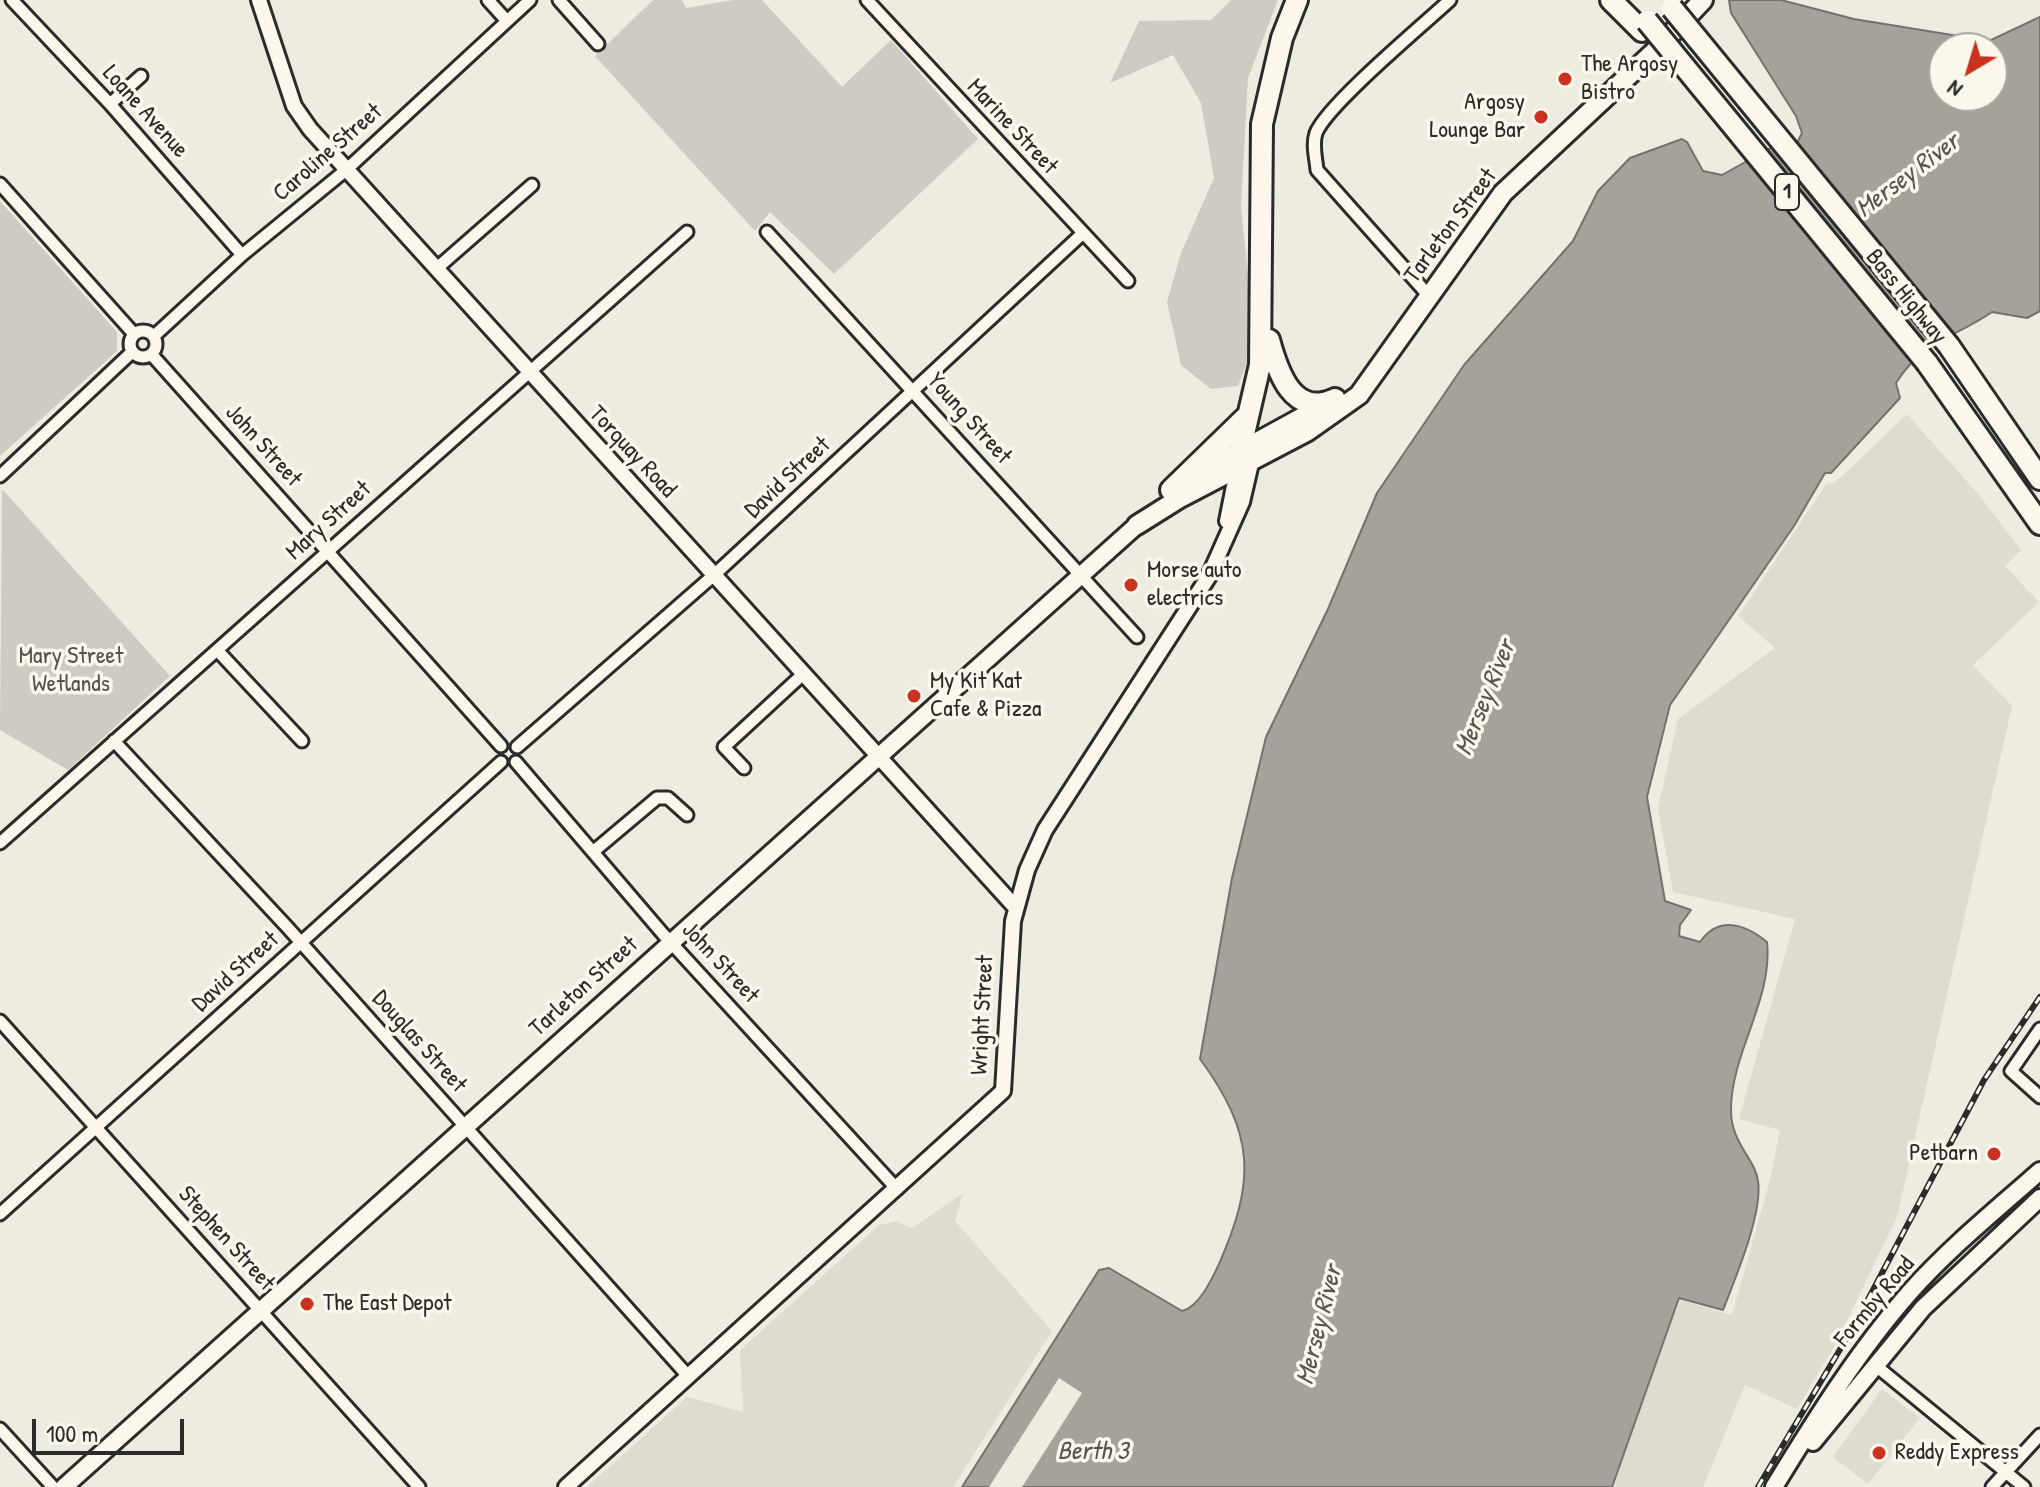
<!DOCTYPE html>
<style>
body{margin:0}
#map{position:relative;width:2040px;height:1487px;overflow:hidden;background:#eeebe0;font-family:"Patrick Hand",sans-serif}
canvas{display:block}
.north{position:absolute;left:1928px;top:32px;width:80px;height:80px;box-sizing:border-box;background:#fbf7ec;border:2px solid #a8a59f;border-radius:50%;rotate:218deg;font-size:22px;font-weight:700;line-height:32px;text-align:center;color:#2b2b2b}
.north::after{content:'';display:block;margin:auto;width:28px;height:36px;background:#c8321e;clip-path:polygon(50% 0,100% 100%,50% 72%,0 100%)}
.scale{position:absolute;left:32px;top:1419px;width:152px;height:36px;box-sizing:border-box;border:4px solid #2b2b2b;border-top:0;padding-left:10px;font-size:24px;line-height:28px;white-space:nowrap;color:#2b2b2b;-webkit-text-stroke:6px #fbf7ec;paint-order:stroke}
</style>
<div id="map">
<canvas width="2040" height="1487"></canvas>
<div class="north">N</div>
<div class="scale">100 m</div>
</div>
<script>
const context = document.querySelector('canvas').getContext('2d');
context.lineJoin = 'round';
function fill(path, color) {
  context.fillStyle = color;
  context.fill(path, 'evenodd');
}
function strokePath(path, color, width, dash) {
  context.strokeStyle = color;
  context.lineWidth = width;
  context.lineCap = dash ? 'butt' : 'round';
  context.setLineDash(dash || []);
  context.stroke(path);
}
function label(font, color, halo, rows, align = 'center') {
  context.font = font + ' "Patrick Hand",sans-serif';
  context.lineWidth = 7;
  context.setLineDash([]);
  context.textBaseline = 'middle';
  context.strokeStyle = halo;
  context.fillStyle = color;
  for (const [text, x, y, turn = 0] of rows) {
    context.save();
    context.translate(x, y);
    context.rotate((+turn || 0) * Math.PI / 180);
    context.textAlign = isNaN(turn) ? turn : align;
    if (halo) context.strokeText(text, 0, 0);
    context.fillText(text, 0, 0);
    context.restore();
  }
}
const built = new Path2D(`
 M1907,414L1979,495L2021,550L2005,566L2039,602L1973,665L2012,706L1897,1217L1837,1341L1797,1409L1745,1385L1703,1487H1610L1680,1300L1732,1315L1770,1180L1780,1130L1739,1119L1795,919L1673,892L1658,808L1678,719L1775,648L1738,616L1827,483H1835Z
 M963,1193L955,1221L1052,1331L953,1487H587L687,1397L743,1412L740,1350L879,1225L897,1221L912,1228Z
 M1882,1389L1920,1418L1868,1484L1833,1457Z`);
const green = new Path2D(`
 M653,0H682L686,8L733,0H762L842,87L891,40L978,139L834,274L770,212L755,231L595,56Z
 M1231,0H1278L1248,78L1241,206L1250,297L1248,361L1238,386L1211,389L1181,365L1167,302L1181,253L1214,178L1201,103L1173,55L1110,83L1139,21L1211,20Z
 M0,201L117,332V351L0,456Z
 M2,489L170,676L68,770L0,730Z`);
const water = new Path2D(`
 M1729,0H1781L1854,19L1989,41L2040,17V311L2027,318L1992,312C1955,338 1923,340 1896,383L1900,398L1831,473H1825L1794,526L1670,705L1647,797L1665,901L1691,910L1680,925L1679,936L1700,942C1718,916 1744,923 1767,942C1773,999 1732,1051 1731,1108C1730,1143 1755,1158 1758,1181C1763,1213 1735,1279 1723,1310L1679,1298L1612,1487H962L1099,1270L1109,1268L1182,1311C1199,1307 1212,1279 1219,1264C1256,1180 1255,1134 1200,1059L1232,878L1266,737L1328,609L1377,493L1464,365L1573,241L1598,191L1630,158L1682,139L1687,142L1703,171L1722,175L1772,147L1798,141L1802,133L1796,116L1731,13ZM1944,48H1992V96H1944Z`);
const pier = new Path2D(`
 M1059,1378L1082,1393L1022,1487H989Z`);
const minor = new Path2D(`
 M12,0L110,104L242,255
 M488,0L507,21
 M559,0L598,44
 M867,0L1128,281
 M110,104L141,76
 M0,184L134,334
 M767,232L1137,637
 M436,269L532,185
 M1429,296L1317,170C1316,158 1312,145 1316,133C1327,105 1423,25 1450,0
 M130 344a13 13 0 1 1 26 0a13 13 0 1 1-26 0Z
 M154,336L242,255L346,170L530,0
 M152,355L501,746
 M0,476L132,352
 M217,650L302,741
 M114,741L288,928L688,1376
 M517,747L714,575L1082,234
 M516,762L663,934L897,1189
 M744,768L724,747L802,675
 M0,843L687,232
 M594,851L657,798H668L687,815
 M0,1021L419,1487
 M2040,1029L2011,1071L2040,1097
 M0,1214L501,762
 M1875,1365L2024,1487
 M0,1429L53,1487
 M1992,1487L2040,1435`);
const tertiary = new Path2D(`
 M259,0L294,106L310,129L1016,908
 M1227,521L1238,466
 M566,1487L1003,1091L1013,921L1027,870L1045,830L1209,576L1242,502L1252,459`);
const secondary = new Path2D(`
 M1813,1442L1923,1308L2040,1198
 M64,1487L1137,525
 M1774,1487C1815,1420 1858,1351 1910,1292C1949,1248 1996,1210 2040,1171`);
const trunk = new Path2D(`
 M1197,475L1332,401
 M1137,525L1180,498L1308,431L1359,395L1503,193L1656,50L1703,0`);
const motorway = new Path2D(`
 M1611,0L1642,31
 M1269,340C1278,373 1293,418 1335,399
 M1949,346L2040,479
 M1927,363L2040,524
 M1240,451L1260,365L1262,124L1282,38L1297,0
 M1171,490L1245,418`);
const rail = new Path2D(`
 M1758,1487L1854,1326L1984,1080L2040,997`);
const motorwayBridge = new Path2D(`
 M1672,8L1949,346
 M1647,21L1927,363`);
const markers = [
 [1565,79,8,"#c8321e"],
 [1541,117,8,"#c8321e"],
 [1131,585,8,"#c8321e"],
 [914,696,8,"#c8321e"],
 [1994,1154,8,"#c8321e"],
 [307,1304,8,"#c8321e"],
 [1879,1453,8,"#c8321e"]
];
const shields = [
 [1787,192,24]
];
const shieldNames = [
 ["1",1787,192]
];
const poiNames = [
 ["The Argosy",1581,65],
 ["Bistro",1581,93],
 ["Argosy",1525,103,"right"],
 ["Lounge Bar",1525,131,"right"],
 ["Morse auto",1147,571],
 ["electrics",1147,599],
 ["My Kit Kat",930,682],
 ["Cafe & Pizza",930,710],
 ["Petbarn",1978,1154,"right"],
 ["The East Depot",323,1304],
 ["Reddy Express",1895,1453]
];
const streetNames = [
 ["Loane Avenue",145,112,48],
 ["Marine Street",1012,127,47],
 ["Caroline Street",328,153,-41],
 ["Tarleton Street",1451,226,-53],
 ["Bass Highway",1906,297,51],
 ["Young Street",969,419,48],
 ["John Street",263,446,48],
 ["Torquay Road",632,452,47],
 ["David Street",788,478,-43],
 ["Mary Street",329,521,-42],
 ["John Street",720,963,47],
 ["David Street",236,972,-42],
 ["Tarleton Street",584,987,-42],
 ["Wright Street",983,1015,-87],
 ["Douglas Street",419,1042,48],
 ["Stephen Street",226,1239,48],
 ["Formby Road",1875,1302,-50]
];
const parkNames = [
 ["Mary Street",71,657],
 ["Wetlands",71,685]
];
const waterNames = [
 ["Mersey River",1908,176,-37],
 ["Mersey River",1486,698,-68],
 ["Mersey River",1320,1325,-76],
 ["Berth 3",1093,1452]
];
fill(built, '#dedbd1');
fill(green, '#cecbc2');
fill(water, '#a4a29a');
strokePath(water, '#74726e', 2);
fill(pier, '#eeebe0');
strokePath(minor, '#2b2b2b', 17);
strokePath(tertiary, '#2b2b2b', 20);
strokePath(secondary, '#2b2b2b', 22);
strokePath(trunk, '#2b2b2b', 24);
strokePath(motorway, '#2b2b2b', 26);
strokePath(minor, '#fbf7ec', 11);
strokePath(tertiary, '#fbf7ec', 14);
strokePath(secondary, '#fbf7ec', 16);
strokePath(trunk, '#fbf7ec', 18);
strokePath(motorway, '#fbf7ec', 20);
strokePath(rail, '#2b2b2b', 6);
strokePath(rail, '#fbf7ec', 3, [9]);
strokePath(motorwayBridge, '#2b2b2b', 26, []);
strokePath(motorwayBridge, '#fbf7ec', 20);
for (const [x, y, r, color] of markers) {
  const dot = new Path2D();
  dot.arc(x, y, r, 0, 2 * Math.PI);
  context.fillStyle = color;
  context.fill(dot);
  strokePath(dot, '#fbf7ec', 3);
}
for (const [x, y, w] of shields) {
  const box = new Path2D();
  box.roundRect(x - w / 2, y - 18, w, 36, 6);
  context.fillStyle = '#fbf7ec';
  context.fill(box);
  strokePath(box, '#2b2b2b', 2);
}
label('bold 22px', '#2b2b2b', null, shieldNames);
label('24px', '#2b2b2b', '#fbf7ec', poiNames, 'left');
label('24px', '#2b2b2b', '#fbf7ec', streetNames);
label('24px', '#545351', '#fbf7ec', parkNames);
label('italic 26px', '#555552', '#fbf7ec', waterNames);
</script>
